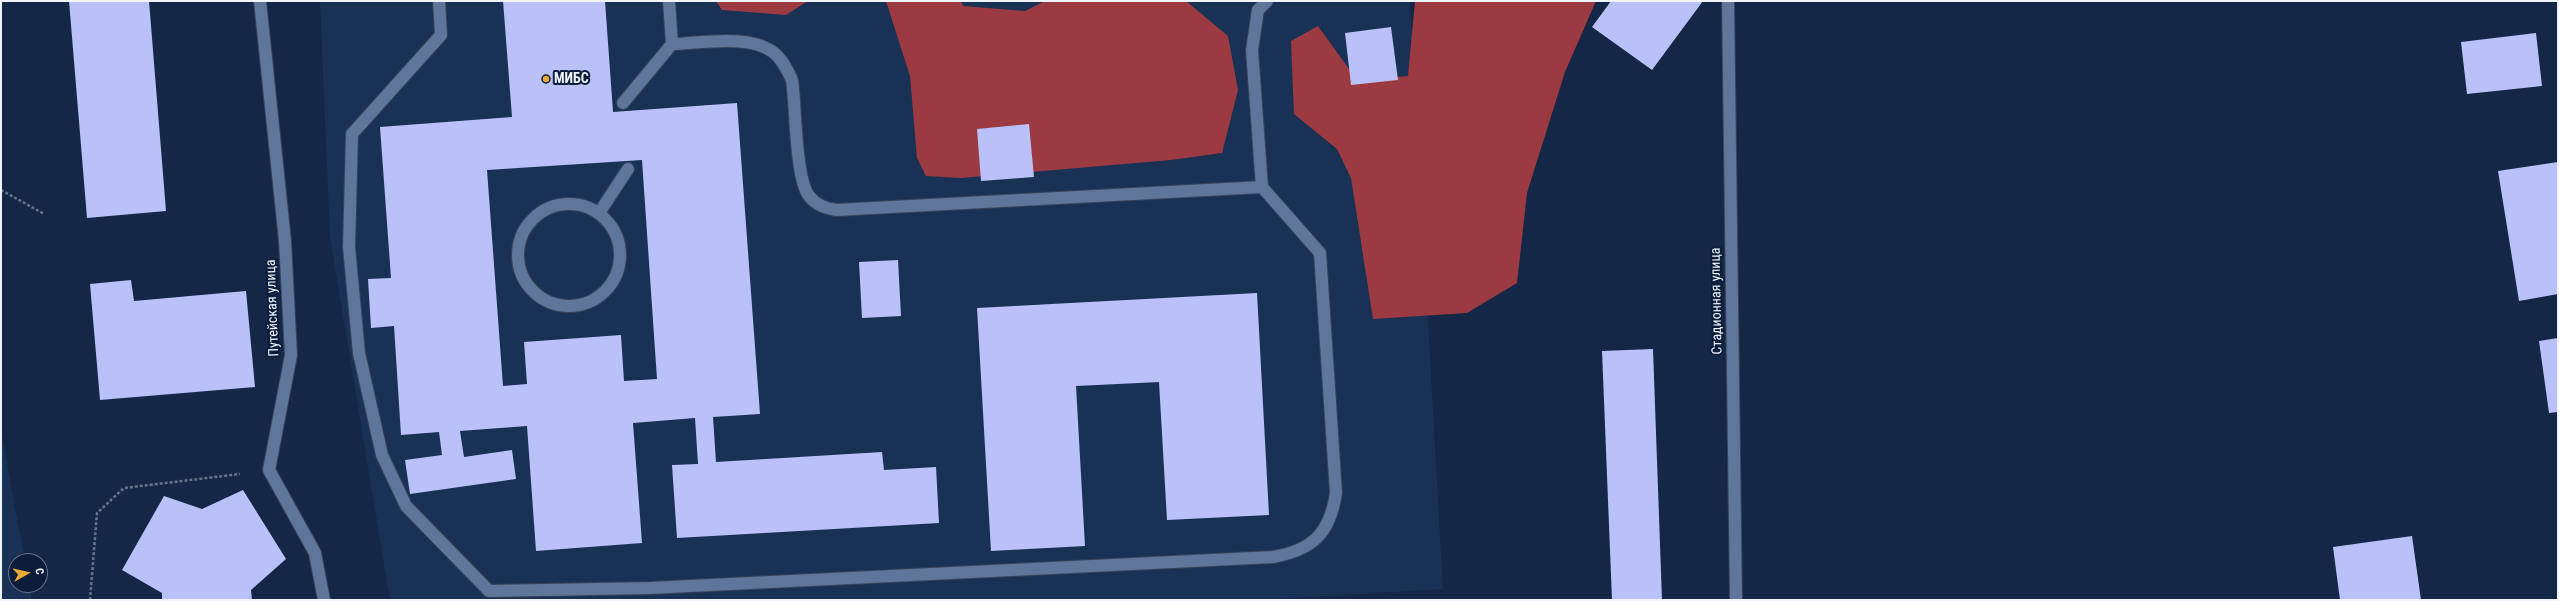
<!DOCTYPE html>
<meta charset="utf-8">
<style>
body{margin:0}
#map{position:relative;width:2559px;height:601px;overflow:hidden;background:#142746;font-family:"Roboto Condensed",sans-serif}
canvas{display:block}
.frame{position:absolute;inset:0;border:2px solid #f0f5fd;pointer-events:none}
.north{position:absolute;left:8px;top:553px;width:40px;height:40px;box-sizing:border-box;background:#0b1d3b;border:1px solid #677389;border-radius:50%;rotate:82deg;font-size:11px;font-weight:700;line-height:16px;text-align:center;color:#f0f5fd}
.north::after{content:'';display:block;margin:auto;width:14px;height:18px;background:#e8ab37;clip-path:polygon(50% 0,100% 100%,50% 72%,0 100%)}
</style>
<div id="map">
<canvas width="2559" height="601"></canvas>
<div class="frame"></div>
<div class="north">С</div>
</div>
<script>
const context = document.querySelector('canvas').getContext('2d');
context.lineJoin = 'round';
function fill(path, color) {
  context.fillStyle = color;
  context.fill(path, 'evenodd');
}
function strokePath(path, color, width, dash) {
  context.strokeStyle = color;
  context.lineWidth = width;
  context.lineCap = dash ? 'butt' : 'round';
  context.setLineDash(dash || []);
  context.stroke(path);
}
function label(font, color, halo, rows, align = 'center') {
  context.font = font + ' "Roboto Condensed",sans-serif';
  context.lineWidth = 4;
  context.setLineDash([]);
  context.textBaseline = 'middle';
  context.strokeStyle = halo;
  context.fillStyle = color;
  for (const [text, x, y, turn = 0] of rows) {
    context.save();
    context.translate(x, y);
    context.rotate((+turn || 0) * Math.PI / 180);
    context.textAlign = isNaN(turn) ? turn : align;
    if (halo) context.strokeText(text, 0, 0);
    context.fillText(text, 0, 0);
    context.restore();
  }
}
const built = new Path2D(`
 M320,1H1410L1443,589L1259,600H390L330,237Z
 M1,431L25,561H16V585H29L32,600H1Z`);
const forest = new Path2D(`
 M716,1H808L786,15L722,10Z
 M886,1H961L963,6L1025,11L1045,1H1186L1228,36L1238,90L1222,153L1171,160L961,178L926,176L917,158L910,76Z
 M1415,1H1596L1565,72L1527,193L1517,283L1467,313L1373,319L1351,178L1337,149L1294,114L1291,41L1318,26L1357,80L1408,76Z`);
const building = new Path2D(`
 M69,1H149L166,211L87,218Z
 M503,1H605L613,112L737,103L760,414L713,417L716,462L882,452L884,470L936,467L939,523L677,538L672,465L698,464L695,418L633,423L642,543L536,551L527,426L460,431L464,457L512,450L516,479L410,494L405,460L442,455L439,432L401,435L394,326L371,328L368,279L391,278L380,127L512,117ZM642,160L657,379L624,381L621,335L524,342L527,384L503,386L487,170Z
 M1611,1H1703L1652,70L1592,27Z
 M1391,27L1398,80L1351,85L1345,33Z
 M2536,33L2542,86L2467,94L2461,42Z
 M1029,124L1034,177L981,181L977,129Z
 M2558,162V294L2519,301L2498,171Z
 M898,260L901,316L862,318L859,262Z
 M131,280L134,301L246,291L255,387L100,400L90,284Z
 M1257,293L1269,515L1167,520L1159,382L1076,386L1085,546L991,551L977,308Z
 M2558,338V412L2549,413L2539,341Z
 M1653,349L1662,600H1612L1602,351Z
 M243,490L286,559L251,590L252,600H162V593L122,570L164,496L202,509Z
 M2412,536L2421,600H2340L2333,547Z`);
const path = new Path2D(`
 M1,190L44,214
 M90,600L97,513L124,488L240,474`);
const service = new Path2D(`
 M260,1L285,241L291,355L269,470L315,553L324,600
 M439,1L441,35L352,134L349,247L359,353L382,455L406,506L489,591L650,588L1273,557C1313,550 1330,533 1336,493L1320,253L1262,187L836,210C825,208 816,205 809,196C795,177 796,106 792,80C787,69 782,59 773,52C749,34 701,43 672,44L669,1
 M1728,1L1736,600
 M623,103L672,44
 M1262,187L1252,50L1258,10L1267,1
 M518 255a51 51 0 1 1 102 0a51 51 0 1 1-102 0Z
 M599,213L628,169`);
const markers = [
 [546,79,4,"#e8ab37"]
];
const poiNames = [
 ["МИБС",554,79]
];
const streetNames = [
 ["Стадионная улица",1717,301,-91],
 ["Путейская улица",273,308,-92]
];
fill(built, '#1a3156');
fill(forest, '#9b3a41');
fill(building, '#bac1f8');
strokePath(service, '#364259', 14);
strokePath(path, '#66748b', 2.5, [3, 2]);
strokePath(service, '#5f769a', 12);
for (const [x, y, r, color] of markers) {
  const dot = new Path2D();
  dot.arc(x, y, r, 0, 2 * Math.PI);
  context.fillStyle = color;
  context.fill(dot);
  strokePath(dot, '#0b1d3b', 1.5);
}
label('bold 14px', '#f0f5fd', '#0b1d3b', poiNames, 'left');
label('14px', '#f0f5fd', '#0b1d3b', streetNames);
</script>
